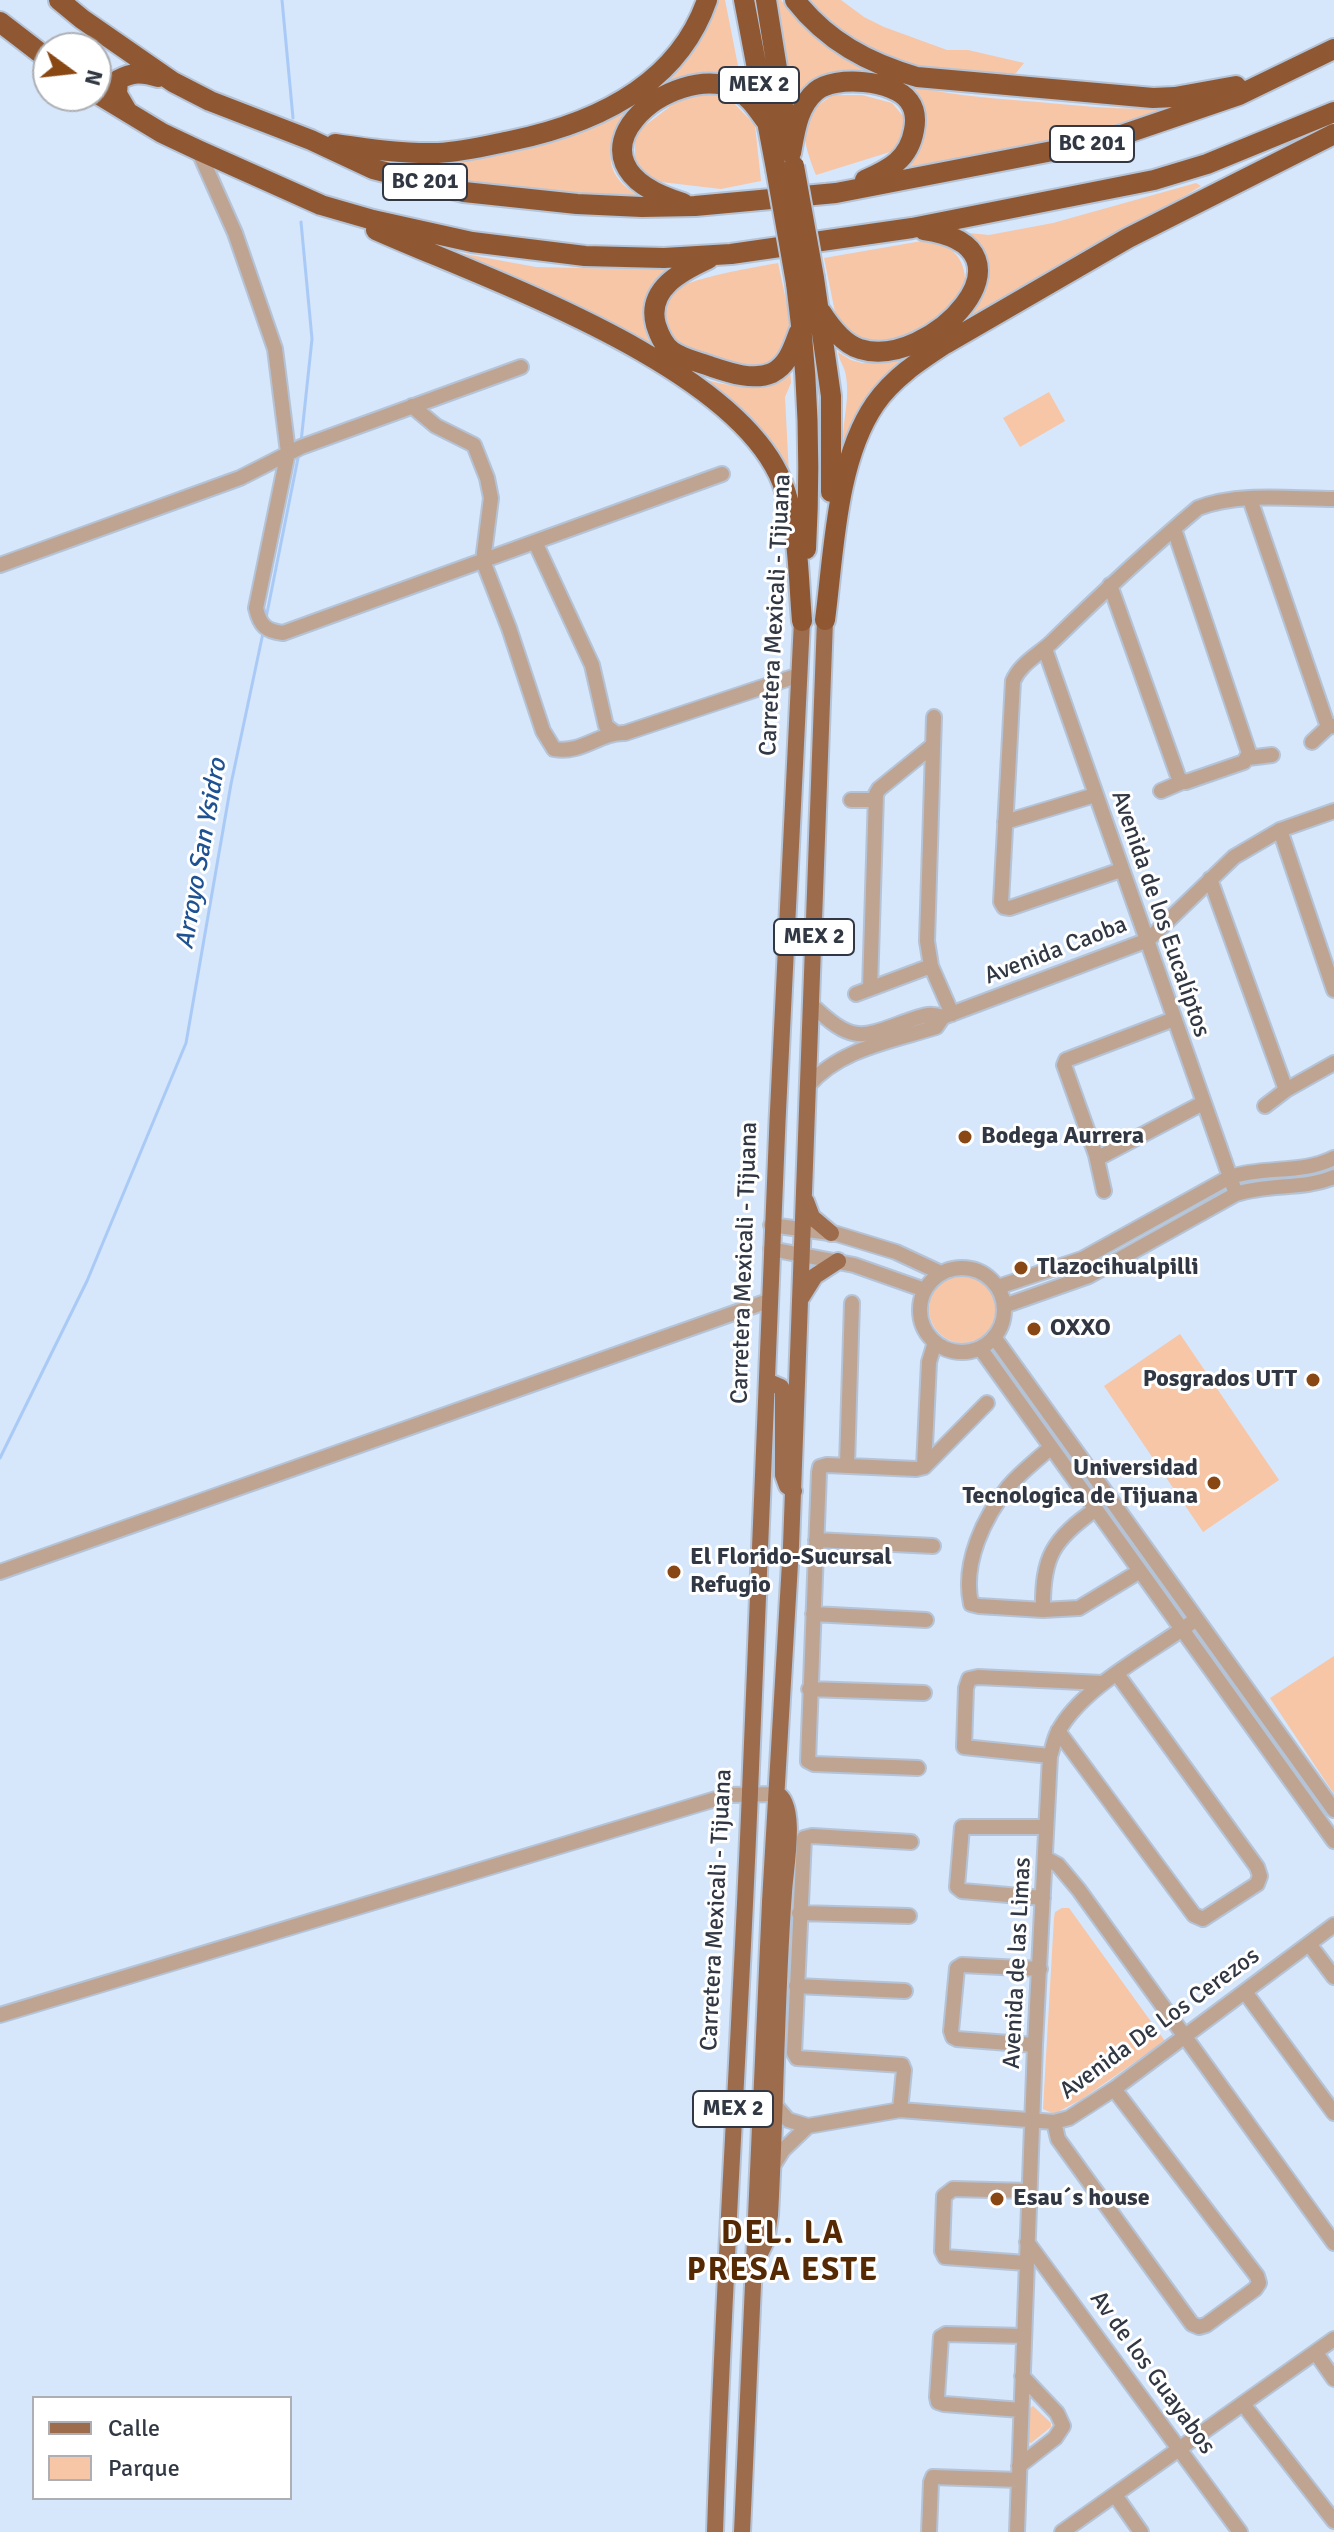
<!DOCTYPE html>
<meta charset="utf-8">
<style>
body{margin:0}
#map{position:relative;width:1334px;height:2532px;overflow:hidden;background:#d6e6fb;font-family:Signika,sans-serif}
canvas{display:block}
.legend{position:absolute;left:32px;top:2396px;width:260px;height:104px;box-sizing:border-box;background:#fff;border:2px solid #adafb4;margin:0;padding:10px 14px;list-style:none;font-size:24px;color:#313843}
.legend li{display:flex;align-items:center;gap:16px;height:40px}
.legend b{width:40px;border:2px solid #adafb4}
.north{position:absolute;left:32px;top:32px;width:80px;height:80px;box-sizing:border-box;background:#fff;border:2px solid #adafb4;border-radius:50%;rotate:105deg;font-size:22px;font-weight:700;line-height:32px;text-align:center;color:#313843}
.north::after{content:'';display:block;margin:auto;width:28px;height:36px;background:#894813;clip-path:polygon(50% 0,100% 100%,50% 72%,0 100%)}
</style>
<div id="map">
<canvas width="1334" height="2532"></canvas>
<ul class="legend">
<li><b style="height:10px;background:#9d6c4c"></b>Calle</li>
<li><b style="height:22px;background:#f6c6a7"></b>Parque</li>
</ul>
<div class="north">N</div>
</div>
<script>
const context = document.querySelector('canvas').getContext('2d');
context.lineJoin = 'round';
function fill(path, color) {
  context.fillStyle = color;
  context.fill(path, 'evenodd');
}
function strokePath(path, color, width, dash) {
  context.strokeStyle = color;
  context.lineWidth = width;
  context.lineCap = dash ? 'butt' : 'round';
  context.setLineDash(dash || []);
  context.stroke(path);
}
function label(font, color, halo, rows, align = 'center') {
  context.font = font + ' Signika,sans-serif';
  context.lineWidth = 6;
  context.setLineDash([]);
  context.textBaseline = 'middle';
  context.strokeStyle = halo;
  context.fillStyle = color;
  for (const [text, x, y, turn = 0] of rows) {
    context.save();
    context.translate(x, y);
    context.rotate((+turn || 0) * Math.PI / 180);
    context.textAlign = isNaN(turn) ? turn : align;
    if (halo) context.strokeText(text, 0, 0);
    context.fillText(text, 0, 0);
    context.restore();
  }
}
const green = new Path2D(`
 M710,0H725L742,86L725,77L621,124C602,158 609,179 642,198C556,195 467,189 386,161C459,169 566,150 626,105C637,97 645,83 653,72C672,48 691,24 710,0Z
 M776,0H781C845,89 938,94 1038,102C1091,107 1143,112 1197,106L1055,142L903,168L917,111L846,78L793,107Z
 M804,0H841L864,17L884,27L947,50H968L1024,63L1016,73L1007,76C946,69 893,70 840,34C827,25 816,11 804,0Z
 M697,92L728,97L755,125L761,181L721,189L661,182L644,173L635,160V133L672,105Z
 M833,95H862L892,103L904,117L903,139L893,151L816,175C802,138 795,118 833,95Z
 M1196,183L1201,186L895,371L863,404L843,446C842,421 850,402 846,376C845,367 839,361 838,352L851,360L862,363L895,360L915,351L982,277L948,231L989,235L1053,223Z
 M922,241C952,241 968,260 965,290C930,330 912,342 858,342L837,322L824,258Z
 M432,248L536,267L669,270C641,289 634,330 660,355C683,378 747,396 777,381C782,379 786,373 790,369L791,383L785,397L790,495L727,404Z
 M778,263L791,323L774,362C741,380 697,354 667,338C664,324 659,308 669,295C679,279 757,267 778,263Z
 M1049,392L1065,421L1020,447L1003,418Z
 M929 1309a34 34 0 1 1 68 0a34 34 0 1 1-68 0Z
 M1180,1334L1279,1480L1203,1532L1104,1386Z
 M1334,1656V1794L1270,1698Z
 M1062,1908H1069L1165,2041L1082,2099L1054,2114L1043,2109L1054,1918L1055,1912Z
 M1033,2406L1051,2423V2427L1031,2443L1028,2442L1029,2409Z`);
const stream = new Path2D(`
 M282,0L293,118
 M301,442L312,339L301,222
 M266,618L299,453
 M0,1458L87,1281L186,1043L231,784L263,633`);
const minor = new Path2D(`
 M198,150L235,233L275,349L288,452L256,608C260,626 266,631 283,633L722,474
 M412,406L436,426L474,445L487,478L491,498L483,561L509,628L543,731L554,749C583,754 599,732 625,733L799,675
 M1250,499L1328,727
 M535,542L592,665L606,726L614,732
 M0,565L240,478L301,447L521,367
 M1110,585L1179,779L1186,782L1244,762L1249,753L1174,529
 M1045,649L1236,1194
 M934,717L927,941L931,966L952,1014
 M1312,742L1328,727L1334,726
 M1248,758L1272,755
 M1161,791L1182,782
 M851,800H875
 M1005,822L1095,795
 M1280,830L1334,990
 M1121,870L1010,908L1004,907L1001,902L1013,681C1020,664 1038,655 1052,642C1099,596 1147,551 1198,508C1240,492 1290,499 1334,499
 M1210,879L1286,1090
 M870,988L876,794L879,789L932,746
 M856,994L931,966
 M812,1005C855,1046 862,1037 913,1019C925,1015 931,1013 943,1017
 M943,1017L1148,940L1234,857L1280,830L1334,811
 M808,1086C839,1049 892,1041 936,1027L943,1017
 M1265,1106L1286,1090L1334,1063
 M1096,1155L1102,1156L1203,1103
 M1104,1191L1096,1155L1064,1065L1066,1060L1174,1019
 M771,1225L837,1234L896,1252L941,1273
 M771,1249L854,1265L925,1290
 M920 1310a42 42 0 1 1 84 0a42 42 0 1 1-84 0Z
 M998,1287L1082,1259L1230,1177C1265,1166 1303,1174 1334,1158
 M1004,1306L1089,1276L1236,1194C1269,1183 1303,1190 1334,1177
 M994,1337L1334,1810
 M980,1348L1334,1841
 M1051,1447C1037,1460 1021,1472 1009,1486C984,1517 962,1563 971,1604L979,1606L1043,1610L1079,1608L1140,1571
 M847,1465L852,1303
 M924,1467L929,1362L935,1342
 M816,1540L933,1546
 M0,1572L768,1301
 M1043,1610C1042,1557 1053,1539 1096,1509
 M813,1614L926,1620
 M809,1689L924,1693
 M1058,1731L1194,1915L1203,1919L1257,1884L1260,1876L1257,1867L1117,1674
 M1050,1756L964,1747L966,1688L969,1679L978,1677L1102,1683
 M918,1768L814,1764L808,1761L819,1472L820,1467L827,1465L916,1469L924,1467L987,1403
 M1045,1858L1058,1865L1079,1890L1334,2243
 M1043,1898L962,1891L957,1887L962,1827H1045
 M799,1913L909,1916
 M1309,1944L1334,1977
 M796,1986L905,1991
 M1245,1992L1334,2113
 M0,2015L729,1795L777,1794
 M1035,2045L957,2039L953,2037L951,2031L957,1968L962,1965L1040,1969
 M775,2105L788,2120L808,2126L900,2110L1054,2122L1069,2118L1114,2089L1334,1925
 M900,2110L904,2070L902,2065L797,2058L794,2053L804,1838L812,1836L911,1842
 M1054,2122L1058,2139L1192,2324L1199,2327L1206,2325L1255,2289L1259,2283L1257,2276L1114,2089
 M773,2166L783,2150L808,2126
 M1027,2242L1240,2532
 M1026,2263L945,2257L942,2251L944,2196L953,2189L1029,2191
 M1316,2353L1334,2379
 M1243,2404L1334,2521
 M1021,2410L944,2404L938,2402L937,2397L941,2337L946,2334L1024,2336
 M1019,2466L1055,2438L1063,2426L1057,2413L1022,2376
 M1115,2495L1141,2532
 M929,2532L931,2482L933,2477L1019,2480
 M1017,2532L1035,2045L1050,1756C1053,1748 1054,1739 1058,1732C1082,1686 1154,1651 1195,1620
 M1062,2532L1334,2339`);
const major = new Path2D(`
 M806,1201L812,1217L831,1233
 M800,1300L815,1276L838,1261
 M767,1381L781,1387L783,1392V1475L787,1486L794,1491
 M756,2262L766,2241L770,2215C776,2108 776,2000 784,1892C785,1871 798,1804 777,1794
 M715,2532C723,2285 740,2039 750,1792C765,1402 781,1011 802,621
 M742,2532L770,1902L791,1546L825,620`);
const highway = new Path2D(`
 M59,0L82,19L173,82L210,101L311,140L373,169L464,192L577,204L642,207L695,206L836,193L1104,141L1239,95L1334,49
 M744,0L776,169
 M766,0L789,143
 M795,0C827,41 868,63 917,77L1153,98L1175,97L1236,86
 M0,22L48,59
 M96,93L162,133L198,150L321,205L373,220L472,242L585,256L664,258L731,254L912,228L1154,180L1207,164L1334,112
 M127,111L117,94L118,80C132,72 142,72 158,77
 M335,144C369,149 403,154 438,153C462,152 486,146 510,141C593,124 677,87 707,0
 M791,153C795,131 798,106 816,91C835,75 894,80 909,101C915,109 916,120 914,130C909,159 890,169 865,180
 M683,203C546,162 674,57 737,90C750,97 757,109 766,121
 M376,230C488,280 735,364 782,482C799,525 798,575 802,621
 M708,259C682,271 646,289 656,325C659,334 663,345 672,351C683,359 699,362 712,367C730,373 754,381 772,373C788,365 793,348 799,332
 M814,278L831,396V492
 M796,283C808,371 811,459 806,549
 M821,312C830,326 843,344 860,349C929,371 1048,248 924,230
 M825,620C834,552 836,461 875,404C893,378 919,361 945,344L1128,238L1334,134`);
const highwayBridge = new Path2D(`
 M794,166L814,278
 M776,169L796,283`);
const markers = [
 [965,1137,8,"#894813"],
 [1021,1268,8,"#894813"],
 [1034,1329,8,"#894813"],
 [1313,1380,8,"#894813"],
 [1214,1483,8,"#894813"],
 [674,1572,8,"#894813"],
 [997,2199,8,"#894813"]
];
const shields = [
 [759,85,80],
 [1092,144,84],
 [425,182,84],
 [814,937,80],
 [733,2109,80]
];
const shieldNames = [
 ["MEX 2",759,85],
 ["BC 201",1092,144],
 ["BC 201",425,182],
 ["MEX 2",814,937],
 ["MEX 2",733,2109]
];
const streetNames = [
 ["Carretera Mexicali - Tijuana",776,615,-87],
 ["Avenida de los Eucalíptos",1160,914,71],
 ["Avenida Caoba",1056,951,-21],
 ["Carretera Mexicali - Tijuana",745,1263,-88],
 ["Carretera Mexicali - Tijuana",717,1910,-87],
 ["Avenida de las Limas",1018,1963,-87],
 ["Avenida De Los Cerezos",1160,2024,-36],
 ["Av de los Guayabos",1152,2373,54]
];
const poiNames = [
 ["Bodega Aurrera",981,1137],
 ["Tlazocihualpilli",1037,1268],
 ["OXXO",1050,1329],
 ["Posgrados UTT",1297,1380,"right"],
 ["Universidad",1198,1469,"right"],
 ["Tecnologica de Tijuana",1198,1497,"right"],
 ["El Florido-Sucursal",690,1558],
 ["Refugio",690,1586],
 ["Esau´s house",1013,2199]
];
const waterNames = [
 ["Arroyo San Ysidro",202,854,-80]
];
const districtNames = [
 ["DEL. LA",783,2235],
 ["PRESA ESTE",783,2272]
];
fill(green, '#f6c6a7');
strokePath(stream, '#a9caf6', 3);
strokePath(minor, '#b5c3d6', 18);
strokePath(major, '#b5c3d6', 20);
strokePath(highway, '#b5c3d6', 24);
strokePath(minor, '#bfa492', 14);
strokePath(major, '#9d6c4c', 16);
strokePath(highway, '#8f5832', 20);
strokePath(highwayBridge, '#b5c3d6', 24, []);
strokePath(highwayBridge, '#8f5832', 20);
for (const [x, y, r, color] of markers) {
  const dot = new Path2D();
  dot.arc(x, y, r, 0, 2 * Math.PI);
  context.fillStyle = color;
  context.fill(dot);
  strokePath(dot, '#fff', 3);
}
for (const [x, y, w] of shields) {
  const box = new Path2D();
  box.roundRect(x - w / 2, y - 18, w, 36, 6);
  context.fillStyle = '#fff';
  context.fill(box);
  strokePath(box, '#313843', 2);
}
label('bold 22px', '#313843', null, shieldNames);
label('24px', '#313843', '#fff', streetNames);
label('bold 24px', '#313843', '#fff', poiNames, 'left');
label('italic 26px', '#1f5293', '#fff', waterNames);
context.letterSpacing = '2px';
label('bold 32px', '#552903', '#fff', districtNames);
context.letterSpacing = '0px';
</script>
